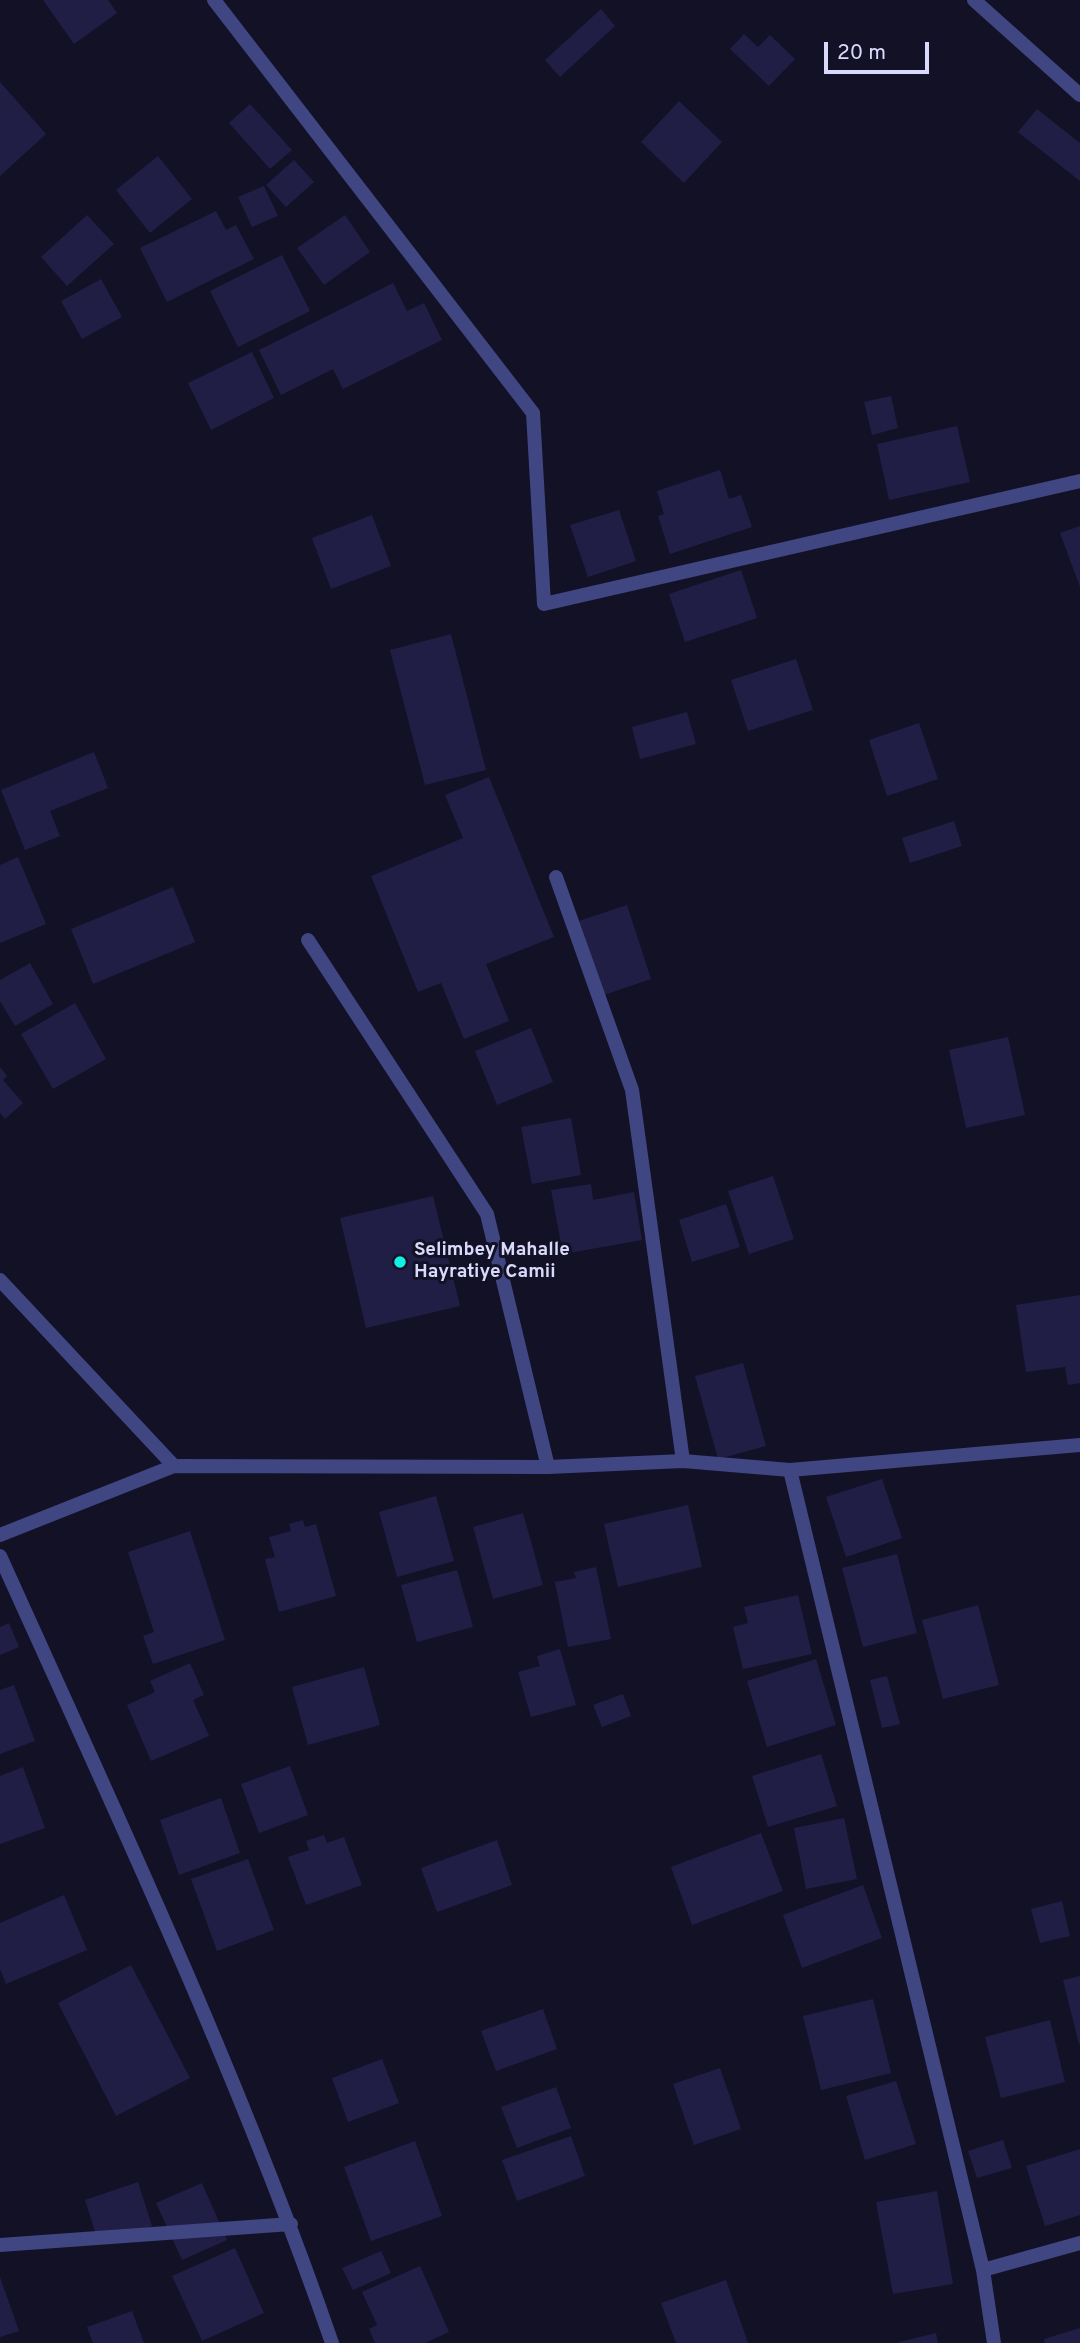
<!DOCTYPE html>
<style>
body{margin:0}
#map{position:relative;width:1080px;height:2343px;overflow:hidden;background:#121126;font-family:Overpass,sans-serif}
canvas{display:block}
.scale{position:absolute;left:824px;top:42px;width:105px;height:32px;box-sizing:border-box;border:4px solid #d9d9fc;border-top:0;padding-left:9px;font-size:21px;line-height:24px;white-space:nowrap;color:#d9d9fc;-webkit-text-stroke:5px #121126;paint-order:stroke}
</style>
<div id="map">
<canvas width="1080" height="2343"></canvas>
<div class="scale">20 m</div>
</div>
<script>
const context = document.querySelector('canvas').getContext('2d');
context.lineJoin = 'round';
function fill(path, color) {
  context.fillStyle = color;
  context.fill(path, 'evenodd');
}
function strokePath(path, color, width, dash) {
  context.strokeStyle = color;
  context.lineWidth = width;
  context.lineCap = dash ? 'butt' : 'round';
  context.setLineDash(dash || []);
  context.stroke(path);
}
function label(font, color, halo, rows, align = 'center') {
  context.font = font + ' Overpass,sans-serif';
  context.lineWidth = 6;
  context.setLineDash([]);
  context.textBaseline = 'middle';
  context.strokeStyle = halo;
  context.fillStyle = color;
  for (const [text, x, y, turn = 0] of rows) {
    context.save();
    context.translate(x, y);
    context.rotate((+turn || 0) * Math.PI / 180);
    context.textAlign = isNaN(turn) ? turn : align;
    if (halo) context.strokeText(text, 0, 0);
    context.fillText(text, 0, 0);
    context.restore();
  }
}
const building = new Path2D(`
 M43,0H108L117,13L74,44Z
 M601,9L615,26L560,77L545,60Z
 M744,34L758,47L770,35L795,59L769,86L730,49Z
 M0,82L46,134L0,176Z
 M679,101L722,142L684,183L641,142Z
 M250,104L292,150L270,169L229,123Z
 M1037,109L1080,143V181L1018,132Z
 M158,156L192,199L150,233L116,190Z
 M294,160L314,182L286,207L266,185Z
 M264,186L278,216L252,227L238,197Z
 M216,211L226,230L236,225L254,259L167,302L140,248Z
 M87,215L114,244L67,286L41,257Z
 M345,215L370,252L324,285L297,248Z
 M282,255L310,311L238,347L210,291Z
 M101,279L122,317L82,339L61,301Z
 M393,283L407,311L424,303L442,340L343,389L333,369L281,395L259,350Z
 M252,352L274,398L211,430L188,383Z
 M891,396L898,428L872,435L864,402Z
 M957,426L970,482L889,500L877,444Z
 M720,470L729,499L741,495L752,527L670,554L658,516L664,514L657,491Z
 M619,510L636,561L588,577L570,525Z
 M372,515L391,566L331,589L312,538Z
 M1080,526V587L1060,533Z
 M741,570L757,618L685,642L669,594Z
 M451,634L486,770L425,785L390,650Z
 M796,659L813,710L748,731L731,680Z
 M687,712L696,744L640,759L632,727Z
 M919,723L938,779L887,796L869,740Z
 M94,752L108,788L50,811L60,836L25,850L1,790Z
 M489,777L554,937L486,964L509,1021L464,1039L441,983L418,992L371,876L463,838L445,795Z
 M954,821L962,846L910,863L902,838Z
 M18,857L46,924L0,943V865Z
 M173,887L195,942L93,984L71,929Z
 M627,905L651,979L604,995L579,921Z
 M30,963L53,1004L15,1026L0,1001V980Z
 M75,1003L106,1059L53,1089L21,1034Z
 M531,1028L553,1082L497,1105L475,1051Z
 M1008,1037L1025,1115L966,1128L949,1050Z
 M0,1067L7,1076L3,1080L23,1103L5,1119L0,1113Z
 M571,1118L581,1175L532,1184L521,1127Z
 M773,1176L794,1239L749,1254L728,1191Z
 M591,1184L593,1200L634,1192L642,1240L563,1254L551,1190Z
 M433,1196L460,1306L366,1328L340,1218Z
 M726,1204L740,1247L692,1262L679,1220Z
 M1080,1295V1383L1068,1385L1065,1367L1026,1372L1016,1305Z
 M743,1363L766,1446L718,1459L695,1376Z
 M882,1479L902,1538L846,1557L826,1497Z
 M436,1496L454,1561L397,1577L379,1512Z
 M688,1505L702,1567L618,1587L604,1524Z
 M523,1513L543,1585L493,1599L473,1527Z
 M303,1520L305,1527L316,1524L336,1596L279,1612L265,1559L275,1557L269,1537L291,1531L289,1524Z
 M190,1531L225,1640L153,1664L143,1636L154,1632L128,1552Z
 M897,1554L917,1633L863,1647L842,1568Z
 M596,1567L611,1639L568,1647L555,1582L576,1578L574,1572Z
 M457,1570L473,1627L417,1642L401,1585Z
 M798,1595L812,1654L743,1669L733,1627L748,1623L744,1607Z
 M978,1605L999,1685L943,1699L922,1620Z
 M9,1623L19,1647L0,1655V1627Z
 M560,1649L576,1705L531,1717L518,1672L540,1666L537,1656Z
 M816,1659L836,1725L767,1747L747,1681Z
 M190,1663L204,1695L193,1700L209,1736L151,1761L127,1705L155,1692L150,1681Z
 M364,1667L380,1725L308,1745L292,1687Z
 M887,1676L900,1724L882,1728L870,1680Z
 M14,1685L35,1741L0,1754V1690Z
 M623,1694L631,1716L602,1727L593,1705Z
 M821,1754L837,1806L768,1827L752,1776Z
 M290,1766L308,1815L259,1833L241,1784Z
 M23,1767L45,1828L0,1844V1776Z
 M221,1798L240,1853L179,1875L160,1820Z
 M844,1818L857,1879L806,1889L794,1828Z
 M761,1833L783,1891L692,1925L671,1867Z
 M324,1835L327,1843L344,1837L362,1885L306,1905L288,1857L309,1850L306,1841Z
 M497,1840L512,1885L437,1912L421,1868Z
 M248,1859L274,1930L217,1951L191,1879Z
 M863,1885L882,1938L802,1968L783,1915Z
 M64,1895L87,1950L6,1984L0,1969V1923Z
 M1062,1901L1070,1936L1040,1943L1031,1909Z
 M131,1965L190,2078L116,2116L58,2003Z
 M1080,1976V2044H1079L1063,1980Z
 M873,1999L891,2073L821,2090L803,2016Z
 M543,2009L557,2049L496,2071L481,2031Z
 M1050,2020L1065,2082L1001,2098L985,2037Z
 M382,2059L399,2103L348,2122L332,2078Z
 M720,2068L741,2129L694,2145L673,2084Z
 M896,2081L916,2144L865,2160L846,2096Z
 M556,2087L571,2128L517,2148L501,2107Z
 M571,2136L585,2176L517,2201L502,2160Z
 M1003,2140L1012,2168L977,2178L968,2151Z
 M415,2141L442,2216L371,2241L344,2167Z
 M1080,2149V2215L1045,2226L1026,2166Z
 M138,2182L152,2226L99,2244L85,2200Z
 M202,2183L227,2240L182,2260L156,2203Z
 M937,2191L953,2284L893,2294L876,2202Z
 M235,2248L264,2313L202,2341L172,2276Z
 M381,2251L391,2273L353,2290L342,2268Z
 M420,2266L449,2332L425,2343H375L369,2329L377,2325L362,2292Z
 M0,2277L19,2331L0,2337Z
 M726,2280L748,2343H676L661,2303Z
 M132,2311L144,2343H93L87,2327Z
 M1080,2328V2343H1045L1044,2339Z
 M936,2333L938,2343H899V2342Z`);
const service = new Path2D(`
 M556,877L632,1090L683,1461
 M308,940L487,1214L548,1467`);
const minor = new Path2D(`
 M214,0L533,413L544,604L1080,481
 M974,0L1080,95
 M0,1280L174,1466
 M790,1470L983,2270L994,2343
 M0,1556C117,1815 239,2074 332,2343
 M0,2245L291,2224
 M983,2270L1080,2243`);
const tertiary = new Path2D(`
 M0,1535L174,1466L548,1467L683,1461L790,1470L1080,1445`);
const markers = [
 [400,1262,7,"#12efe7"]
];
const poiNames = [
 ["Selimbey Mahalle",414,1251],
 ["Hayratiye Camii",414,1273]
];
fill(building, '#211e46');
strokePath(service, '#3f4682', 14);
strokePath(minor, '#3f4682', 14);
strokePath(tertiary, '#3f4682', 14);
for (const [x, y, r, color] of markers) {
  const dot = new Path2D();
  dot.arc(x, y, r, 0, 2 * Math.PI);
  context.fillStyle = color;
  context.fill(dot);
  strokePath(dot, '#121126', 2.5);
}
label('bold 19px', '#d9d9fc', '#121126', poiNames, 'left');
</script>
